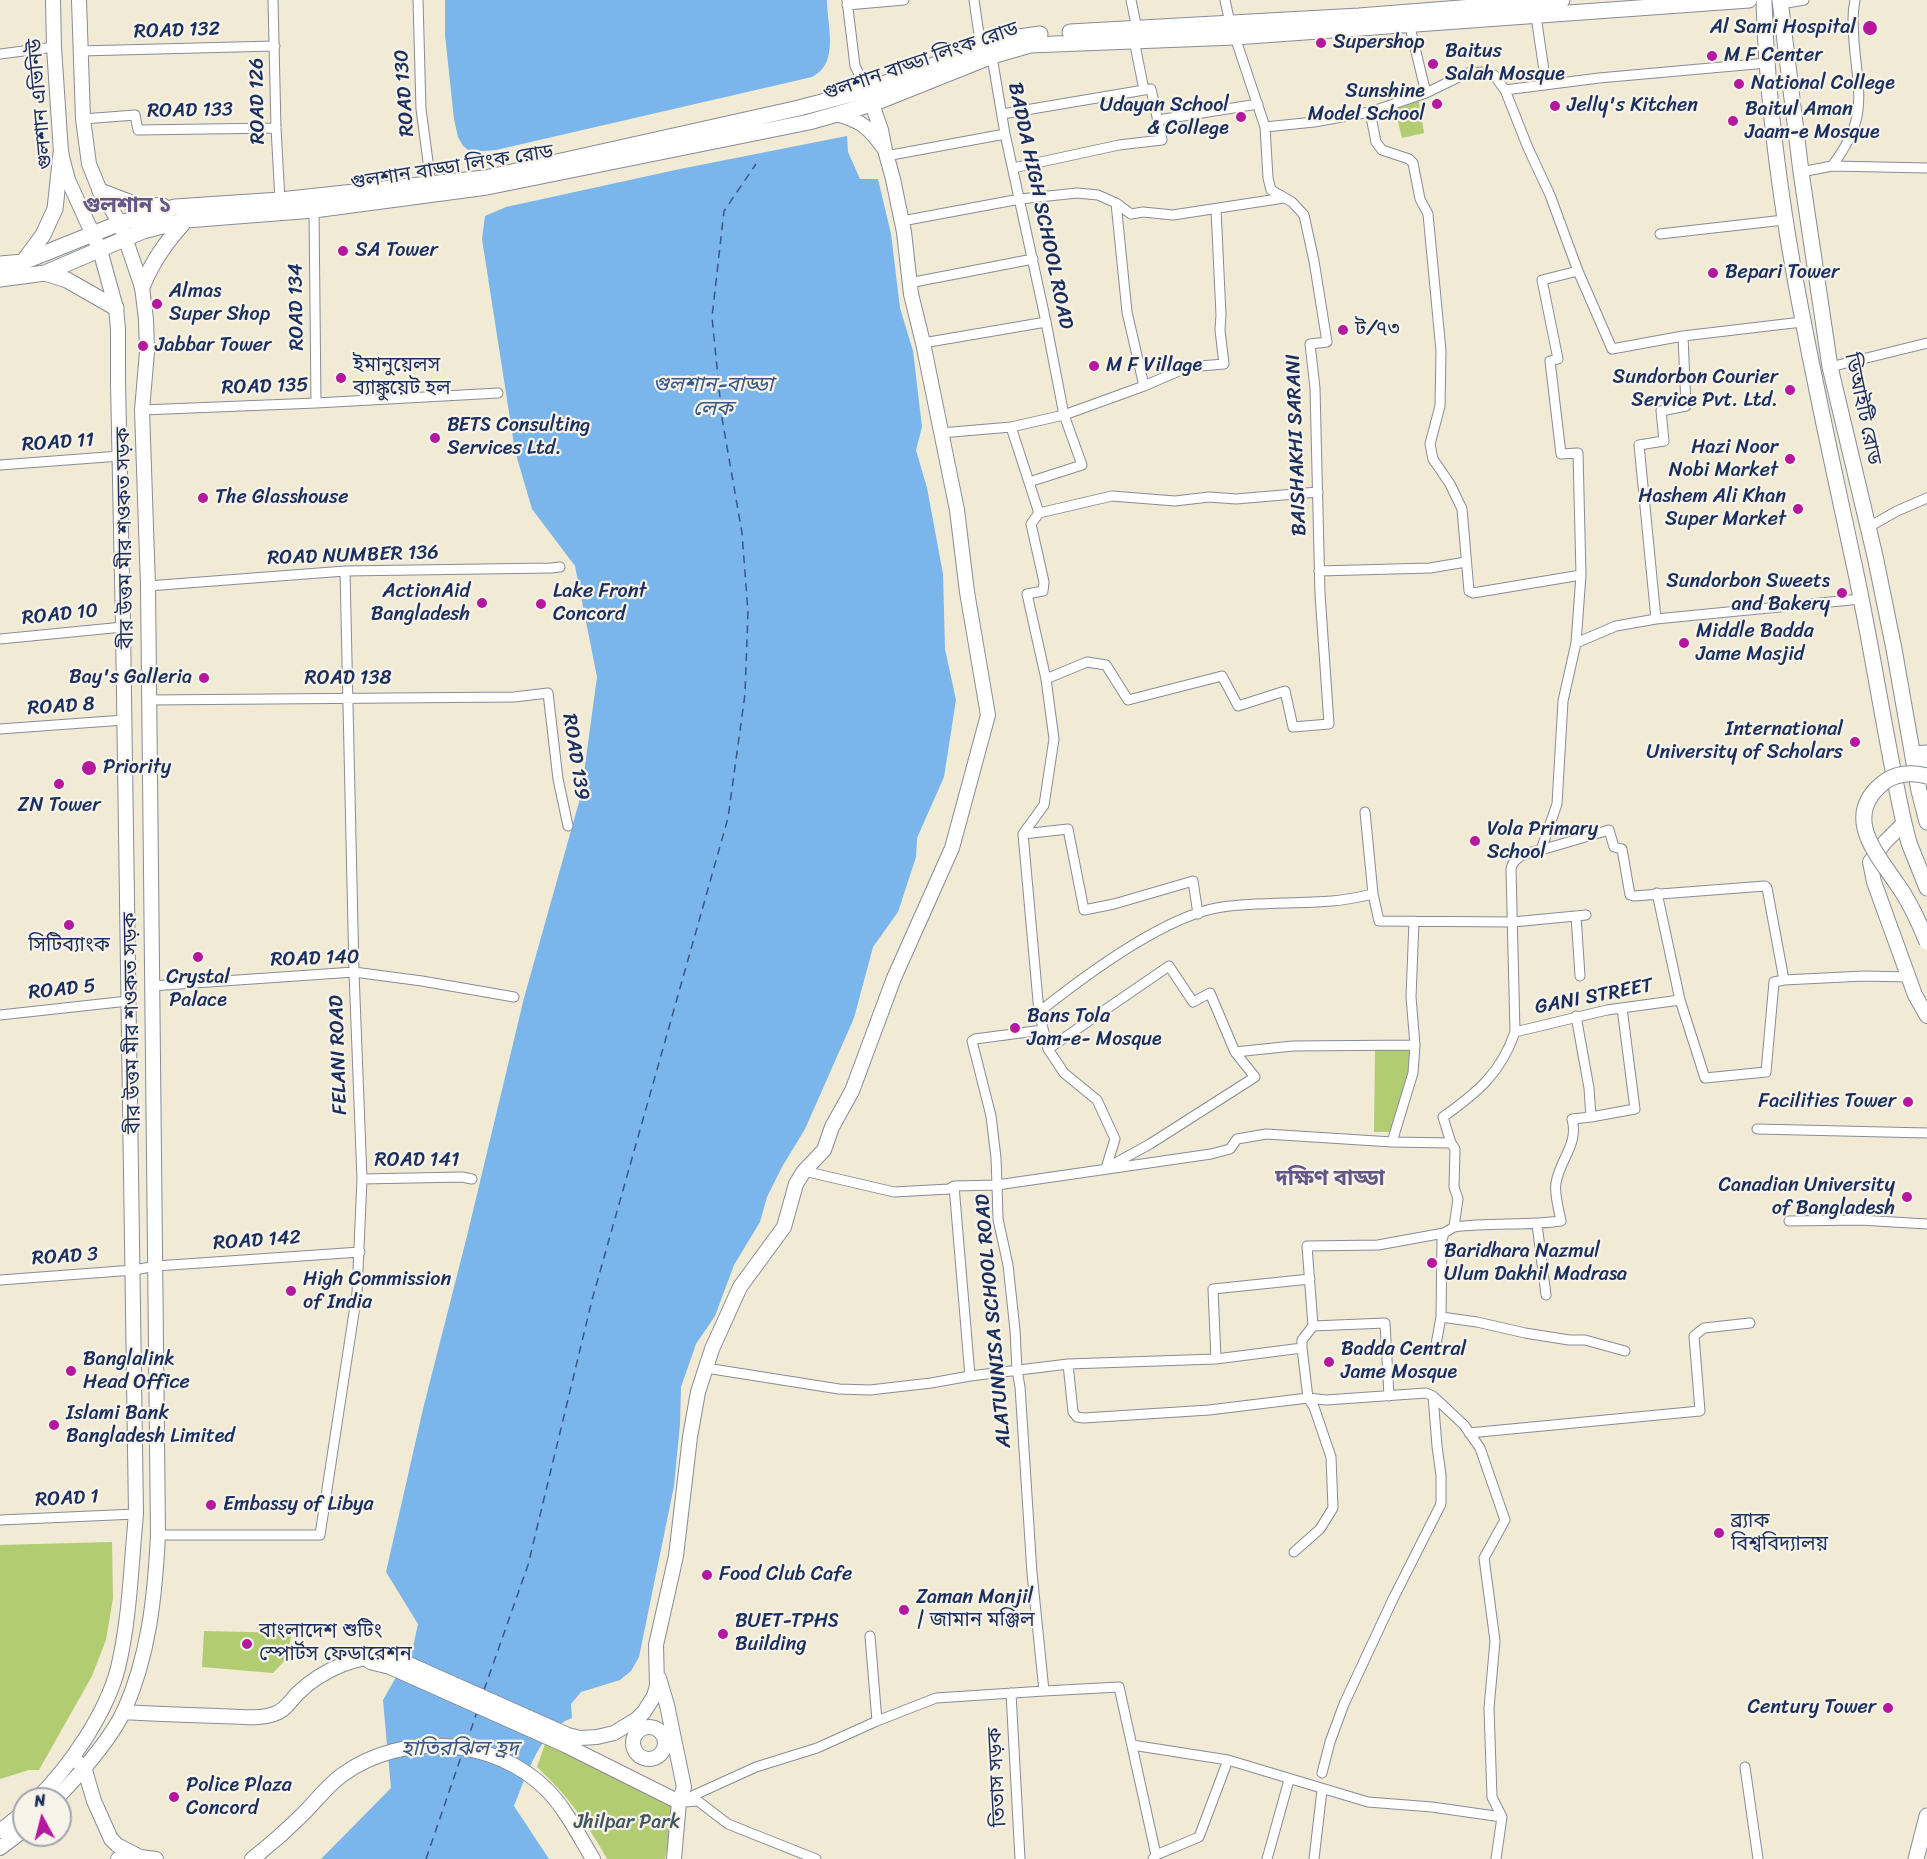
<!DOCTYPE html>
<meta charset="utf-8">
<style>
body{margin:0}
#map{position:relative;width:1927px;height:1859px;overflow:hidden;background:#f1ead4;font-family:Sriracha,sans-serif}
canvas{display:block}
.north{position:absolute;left:12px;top:1787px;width:60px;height:60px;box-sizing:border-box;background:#f7f3e8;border:2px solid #9fa5b1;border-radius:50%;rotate:353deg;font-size:16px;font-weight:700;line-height:24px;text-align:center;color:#1b2f5e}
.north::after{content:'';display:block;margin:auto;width:21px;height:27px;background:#b5179e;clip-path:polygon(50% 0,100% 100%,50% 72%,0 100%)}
</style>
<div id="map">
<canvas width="1927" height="1859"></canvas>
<div class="north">N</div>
</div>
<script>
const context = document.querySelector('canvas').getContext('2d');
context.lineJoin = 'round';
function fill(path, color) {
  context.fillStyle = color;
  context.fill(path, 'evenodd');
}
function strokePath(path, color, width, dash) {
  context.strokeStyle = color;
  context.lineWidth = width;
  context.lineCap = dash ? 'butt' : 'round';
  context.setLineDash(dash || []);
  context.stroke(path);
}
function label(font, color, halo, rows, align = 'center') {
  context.font = font + ' Sriracha,"Noto Sans Bengali",sans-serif';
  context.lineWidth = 4.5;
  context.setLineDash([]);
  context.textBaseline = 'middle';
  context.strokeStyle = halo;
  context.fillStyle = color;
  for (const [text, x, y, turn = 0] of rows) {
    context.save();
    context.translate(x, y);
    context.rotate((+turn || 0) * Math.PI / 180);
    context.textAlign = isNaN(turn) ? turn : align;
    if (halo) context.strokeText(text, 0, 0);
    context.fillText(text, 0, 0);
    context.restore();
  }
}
const green = new Path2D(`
 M1419,101L1424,133L1402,138L1395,109Z
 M1375,1050H1410V1071L1394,1132H1374Z
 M112,1542L113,1598L106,1640L92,1676L39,1770H29L0,1779V1545Z
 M204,1631L291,1633L289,1656L273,1673L202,1667Z
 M546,1741L676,1807L665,1859H607C585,1820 569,1797 537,1767Z`);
const water = new Path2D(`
 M445,0H827C827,26 840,63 812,77L496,150L471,152L463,146L458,137L454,119L445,35Z
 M847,136L848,152L860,179H878L891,234L900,308L913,351L922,427L916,450L927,488L943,574L945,649L956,700L944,777L917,838L916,857L898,912L873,947L854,1018L805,1129L782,1167L767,1197L760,1222L734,1265L715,1316L696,1344L681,1387L680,1424L674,1486L639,1657L631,1671L620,1680L581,1692L571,1704L572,1718C540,1729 526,1777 514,1806L549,1859H321L391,1788L383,1700L413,1647L418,1624L386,1572L423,1409L467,1236L524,998L581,795L597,677L575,566L532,509L515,451L482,239L485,216L506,207L680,169Z`);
const ferry = new Path2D(`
 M484,1690L528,1565L592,1300L728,818L745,694L748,612L742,533L722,418L712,317L724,211L756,164
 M466,1744L477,1712
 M426,1859L462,1754`);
const street = new Path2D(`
 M273,0L276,128L280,200
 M418,0L421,109L431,184
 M847,0L855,66L867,90
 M974,0L981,48
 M1131,0L1137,29
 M1225,0L1230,23
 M1781,4L1804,0
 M847,5L904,0
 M1536,16L1546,84
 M1235,37L1265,127L1314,122L1370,112L1426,93
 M80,51L275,46
 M991,51L1005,134L1046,322L1064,415L1011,427L1039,513L1031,524L1044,582L1043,591L1027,594L1046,679L1054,739L1044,805L1023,834L1039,1012L1048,1049L1064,1073L1097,1100L1115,1139L1106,1168
 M0,54L54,47
 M1505,90L1599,78L1767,63
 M1370,112L1376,142L1382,150L1409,159L1413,163L1420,199L1428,214L1441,351L1440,406L1430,444L1433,459L1450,484L1462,509L1469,591L1473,593L1581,575
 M1002,114L1144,90
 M83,119L135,115L138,130L276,128
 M1158,120L1258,104
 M886,156L1005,134
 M1832,166L1927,168
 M1013,168L1119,145L1162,140L1151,89L1144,90L1134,40
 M1801,172L1832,166C1868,118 1859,97 1854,42C1853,27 1852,14 1855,0
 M1116,203L1131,214L1143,212L1173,215L1284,198
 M314,210L316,403
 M902,221L1020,199L1077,193L1098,195L1116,203L1127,312L1144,386L1188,367L1224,364L1220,330L1221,315L1216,209
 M1660,234L1784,220
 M1578,271L1612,349L1683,336L1802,322
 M909,283L1033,259
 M923,343L1046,322
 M1830,367L1927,343
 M142,410L316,403L498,393
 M941,433L1011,427
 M0,465L120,456
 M1029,482L1082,465L1064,415L1144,386
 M1039,513L1112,496L1175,501L1209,497L1236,499L1318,492
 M1867,528L1897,511L1927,498
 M1319,571L1430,568L1466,562
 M148,586L345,571L551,568L560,567
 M1656,619L1639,445L1664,441L1661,411L1686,406L1683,336
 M0,639L123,627
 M1576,643L1616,626L1656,619L1861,599
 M1046,679L1087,662L1106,665L1128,700L1222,676L1238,706L1285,691L1293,727L1329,724L1320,594L1315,388L1310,344L1327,342L1314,261L1304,215L1292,202L1271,190L1268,178L1265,127
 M149,700L514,697L548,693L558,779L568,826
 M0,729L124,720
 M1912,751L1927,750
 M1365,812L1373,894L1379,921L1513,922L1586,915
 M1023,834L1068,829L1084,910L1114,904L1193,881L1198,914
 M1541,850L1609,830L1614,847L1622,849L1630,895L1634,896L1765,886L1767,888L1784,980L1864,976L1909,977
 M1657,893L1680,1000L1705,1078L1766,1072L1774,982L1784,980
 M1576,916L1580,976
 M151,986L354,972L422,981L514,997
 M1039,1012C1083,977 1166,915 1222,907C1258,902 1296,904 1332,901C1346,900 1360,897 1373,894
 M0,1015L128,1001
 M1515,1032L1607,1010L1680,1000
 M1048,1049L1169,966L1193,1002L1210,993L1235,1052
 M1591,1117L1635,1109L1622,1008
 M1757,1129L1927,1133
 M1392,1142L1413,1073L1415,1045L1411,997L1414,921
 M1110,1166L1150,1144L1255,1077L1235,1052L1293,1046L1415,1045
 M804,1171L894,1192L949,1189L954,1186L997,1185L996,1158L991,1116L972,1041L975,1039L1043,1030
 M362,1179L462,1177L472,1179
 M954,1186L970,1376
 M1789,1221L1860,1220L1927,1224
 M1537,1224L1546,1295
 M1454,1227C1491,1222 1525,1226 1561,1221C1559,1210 1554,1194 1556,1183C1560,1159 1579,1144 1572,1119L1591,1117L1589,1088L1576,1016
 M0,1280L134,1270L156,1266L360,1252
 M1441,1317L1477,1322L1525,1333L1569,1340H1585L1625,1351
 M1313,1326L1385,1323L1389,1396
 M1435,1350L1441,1317L1442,1240L1444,1233
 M1216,1359L1213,1289L1310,1279
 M1068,1364L1073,1412L1077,1417L1084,1418L1209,1410L1308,1398L1326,1400L1426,1393L1433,1396L1464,1425L1480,1448L1505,1520L1484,1558L1495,1641L1489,1708L1492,1797L1502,1817L1496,1859
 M706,1368L839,1389L870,1390L931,1383L970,1376L1068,1364L1216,1359L1302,1348
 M1469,1433L1700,1411L1694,1336L1704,1328L1750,1323
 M0,1520L136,1514
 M158,1535H320L357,1293L362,1179L354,972L345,571
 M1294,1552L1320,1529L1333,1508L1331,1457L1314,1407L1308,1398L1302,1348V1340L1313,1326L1307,1246L1378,1245L1444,1233L1454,1227L1458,1199L1454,1187L1455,1149L1451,1143
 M870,1636L877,1721
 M1044,1691L1119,1687L1156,1855
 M1011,1693L1020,1859
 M1132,1745L1228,1760L1368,1802L1432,1807L1502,1817
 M1745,1767L1758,1859
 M1322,1773L1330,1742L1344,1704L1393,1599L1441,1504V1475L1437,1446L1433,1396
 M679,1802L756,1767L817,1748L877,1721L936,1698L1044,1691L1032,1573L1020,1387L1017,1370L1015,1330L1008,1265L998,1219L997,1185L1211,1154L1230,1149L1237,1139L1266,1134L1392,1142L1451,1143L1443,1117C1478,1092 1501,1073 1515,1032L1511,869C1513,856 1529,852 1541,850L1557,804L1563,701L1576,643L1581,575L1578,453L1561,454L1550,361L1558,359L1542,280L1578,271L1550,195L1528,148L1505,90L1494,75L1482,72L1467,73L1426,93L1409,23
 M685,1802L698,1801L728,1824L816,1859
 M1153,1859L1156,1855L1199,1837L1228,1760
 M1267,1859L1289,1780
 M1314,1859L1322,1790`);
const secondary = new Path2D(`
 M836,114C859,120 868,126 882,146
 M1913,758L1927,761
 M1904,823L1885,842L1870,862L1874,882L1915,995L1927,1016
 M370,1662L390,1667L565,1745L679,1802
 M659,1678L667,1705L684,1787L679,1802L674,1859
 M123,1712C155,1714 187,1715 219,1716C236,1716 258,1720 274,1714C285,1711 290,1701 298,1693C322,1670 359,1653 393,1657L568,1735L580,1738L597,1737L614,1733L637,1719L644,1712L654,1696L657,1686L656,1645L676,1556L690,1437L698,1392L712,1349L740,1287L784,1227L796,1184L804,1171L824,1150L832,1127L852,1091L894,978L952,848L988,715L967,592L957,510L923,343L911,294L904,232L893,179L885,150L881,130L872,104
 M633 1743a16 16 0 1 1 32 0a16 16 0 1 1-32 0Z
 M79,1763L84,1767L94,1801L111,1839L117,1845L140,1857
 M37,1799C70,1766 106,1714 118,1668C130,1618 131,1565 136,1514L123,627L118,382V329L116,308L100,250L68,180L61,153L54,47L53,0
 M56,1799C79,1775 110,1741 124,1711C149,1656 155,1595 158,1535L148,586L142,410L147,352L146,319L142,287L120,223L100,191L89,164L83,119L79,0
 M0,1831L24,1812
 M0,1848L24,1830
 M118,1859L140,1857L156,1859
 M252,1859C270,1845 287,1830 303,1814C316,1801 327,1786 342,1775C403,1731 495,1737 548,1791C567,1811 579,1836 593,1859`);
const primary = new Path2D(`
 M1764,0C1769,190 1813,371 1852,555C1872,644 1884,734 1904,823L1909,843L1927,888
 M1780,0L1801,172L1830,367L1875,556L1894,649L1919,791L1927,822
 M1070,32L1359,16L1562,0
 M100,191L137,205L163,206
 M23,262L43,235L55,209L61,153
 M0,264L23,262L120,223L175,207L280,200L485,178L799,108L867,90L990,44L1019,37L1040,34
 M45,273L67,280L116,308
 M0,279L45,273L143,231L186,220L314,210L487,187L809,122L872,104L992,56L1030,45L1235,37L1749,0
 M142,287C153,260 167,241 186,220
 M1916,1859L1927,1816`);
const primaryBridge = new Path2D(`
 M1927,776C1912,772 1895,773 1883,783C1842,816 1876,853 1897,884C1910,902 1919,922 1927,942`);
const markers = [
 [1870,28,8,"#b5179e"],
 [1321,43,6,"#b5179e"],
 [1712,56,6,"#b5179e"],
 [1433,64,6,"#b5179e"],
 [1739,84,6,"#b5179e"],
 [1437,104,6,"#b5179e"],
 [1555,106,6,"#b5179e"],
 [1241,117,6,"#b5179e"],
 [1733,121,6,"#b5179e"],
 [343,251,6,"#b5179e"],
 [1713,273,6,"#b5179e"],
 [157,304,6,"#b5179e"],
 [1343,330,6,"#b5179e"],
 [143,346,6,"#b5179e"],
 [1094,366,6,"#b5179e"],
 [341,378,6,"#b5179e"],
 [1790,390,6,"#b5179e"],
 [435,438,6,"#b5179e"],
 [1790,459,6,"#b5179e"],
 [203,498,6,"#b5179e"],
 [1798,509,6,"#b5179e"],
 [1842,593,6,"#b5179e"],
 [482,603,6,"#b5179e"],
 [541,604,6,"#b5179e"],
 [1684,643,6,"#b5179e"],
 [204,678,6,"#b5179e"],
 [1855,742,6,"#b5179e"],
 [89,768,8,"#b5179e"],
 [59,784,6,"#b5179e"],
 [1475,841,6,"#b5179e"],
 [69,925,6,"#b5179e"],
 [198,957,6,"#b5179e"],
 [1015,1028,6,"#b5179e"],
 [1908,1102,6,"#b5179e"],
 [1907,1197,6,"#b5179e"],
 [1432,1263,6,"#b5179e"],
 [291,1291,6,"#b5179e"],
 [1329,1362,6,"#b5179e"],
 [71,1371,6,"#b5179e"],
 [54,1425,6,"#b5179e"],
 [211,1505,6,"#b5179e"],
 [1719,1533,6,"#b5179e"],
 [707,1575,6,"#b5179e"],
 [904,1610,6,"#b5179e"],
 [723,1634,6,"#b5179e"],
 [247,1644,6,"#b5179e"],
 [1888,1708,6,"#b5179e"],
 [174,1797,6,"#b5179e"]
];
const poiNames = [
 ["Al Sami Hospital",1856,28,"right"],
 ["Supershop",1333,43],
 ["Baitus",1445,52],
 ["Salah Mosque",1445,75],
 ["M F Center",1724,56],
 ["National College",1751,84],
 ["Sunshine",1425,92,"right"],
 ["Model School",1425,115,"right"],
 ["Udayan School",1229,106,"right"],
 ["& College",1229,129,"right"],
 ["Jelly's Kitchen",1567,106],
 ["Baitul Aman",1745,110],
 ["Jaam-e Mosque",1745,133],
 ["SA Tower",355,251],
 ["Bepari Tower",1725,273],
 ["Almas",169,292],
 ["Super Shop",169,315],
 ["ট/৭৩",1355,330],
 ["Jabbar Tower",155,346],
 ["ইমানুয়েলস",353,366],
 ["ব্যাঙ্কুয়েট হল",353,389],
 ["M F Village",1106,366],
 ["Sundorbon Courier",1778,378,"right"],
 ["Service Pvt. Ltd.",1778,401,"right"],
 ["BETS Consulting",447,426],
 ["Services Ltd.",447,449],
 ["Hazi Noor",1778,448,"right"],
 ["Nobi Market",1778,471,"right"],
 ["Hashem Ali Khan",1786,497,"right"],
 ["Super Market",1786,520,"right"],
 ["The Glasshouse",215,498],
 ["Sundorbon Sweets",1830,582,"right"],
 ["and Bakery",1830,605,"right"],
 ["ActionAid",470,592,"right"],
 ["Bangladesh",470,615,"right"],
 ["Lake Front",553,592],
 ["Concord",553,615],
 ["Middle Badda",1696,632],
 ["Jame Masjid",1696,655],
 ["Bay's Galleria",192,678,"right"],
 ["International",1843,730,"right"],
 ["University of Scholars",1843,753,"right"],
 ["Priority",103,768],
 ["ZN Tower",59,806,"center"],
 ["Vola Primary",1487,830],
 ["School",1487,853],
 ["সিটিব্যাংক",69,946,"center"],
 ["Crystal",198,978,"center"],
 ["Palace",198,1001,"center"],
 ["Bans Tola",1027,1017],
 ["Jam-e- Mosque",1027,1040],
 ["Facilities Tower",1896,1102,"right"],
 ["Canadian University",1895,1186,"right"],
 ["of Bangladesh",1895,1209,"right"],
 ["Baridhara Nazmul",1444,1252],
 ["Ulum Dakhil Madrasa",1444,1275],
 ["High Commission",303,1280],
 ["of India",303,1303],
 ["Badda Central",1341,1350],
 ["Jame Mosque",1341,1373],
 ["Banglalink",83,1360],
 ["Head Office",83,1383],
 ["Islami Bank",66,1414],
 ["Bangladesh Limited",66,1437],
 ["Embassy of Libya",223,1505],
 ["ব্র্যাক",1731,1522],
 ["বিশ্ববিদ্যালয়",1731,1545],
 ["Food Club Cafe",719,1575],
 ["Zaman Manjil",916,1598],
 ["| জামান মঞ্জিল",916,1621],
 ["BUET-TPHS",735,1622],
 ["Building",735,1645],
 ["বাংলাদেশ শুটিং",259,1632],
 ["স্পোর্টস ফেডারেশন",259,1655],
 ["Century Tower",1876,1708,"right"],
 ["Police Plaza",186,1786],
 ["Concord",186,1809]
];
const streetNames = [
 ["ROAD 132",177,31,-2],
 ["গুলশান বাড্ডা লিংক রোড",921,62,-19],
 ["ROAD 130",405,93,-94],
 ["ROAD 126",258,101,-91],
 ["গুলশান এভিনিউ",41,104,-95],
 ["ROAD 133",190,111,-1],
 ["গুলশান বাড্ডা লিংক রোড",452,168,-9],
 ["BADDA HIGH SCHOOL ROAD",1040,206,78],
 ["ROAD 134",297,307,-91],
 ["ROAD 135",265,387,-2],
 ["ডিআইটি রোড",1862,409,78],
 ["ROAD 11",58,443,-4],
 ["BAISHAKHI SARANI",1297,445,-92],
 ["বীর উত্তম মীর শওকত সড়ক",126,538,-91],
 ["ROAD NUMBER 136",353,556,-2],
 ["ROAD 10",60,615,-6],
 ["ROAD 138",348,679],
 ["ROAD 8",61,707,-4],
 ["ROAD 139",575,757,81],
 ["ROAD 140",315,959,-2],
 ["ROAD 5",62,990,-6],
 ["GANI STREET",1594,997,-11],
 ["বীর উত্তম মীর শওকত সড়ক",133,1023,-91],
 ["FELANI ROAD",339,1055,-92],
 ["ROAD 141",417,1161],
 ["ROAD 142",257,1241,-4],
 ["ROAD 3",65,1257,-4],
 ["ALATUNNISA SCHOOL ROAD",994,1321,-95],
 ["ROAD 1",67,1499,-3],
 ["তিতাস সড়ক",998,1777,-93]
];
const parkNames = [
 ["Jhilpar Park",627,1823]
];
const waterNames = [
 ["গুলশান-বাড্ডা",713,386],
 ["লেক",713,410],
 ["হাতিরঝিল হ্রদ",460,1750]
];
const quarterNames = [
 ["গুলশান ১",127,206],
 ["দক্ষিণ বাড্ডা",1330,1179]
];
fill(green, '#b2cc72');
fill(water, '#7ab5eb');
strokePath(ferry, '#385788', 1.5, [8, 6]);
strokePath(street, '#868c99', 11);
strokePath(secondary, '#868c99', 16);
strokePath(primary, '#868c99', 17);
strokePath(street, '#fff', 9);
strokePath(secondary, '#fff', 14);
strokePath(primary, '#fff', 15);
strokePath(primaryBridge, '#868c99', 17, []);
strokePath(primaryBridge, '#fff', 15);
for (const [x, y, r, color] of markers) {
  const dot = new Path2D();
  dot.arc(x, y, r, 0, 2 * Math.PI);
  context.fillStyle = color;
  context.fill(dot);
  strokePath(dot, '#f7f3e8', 2);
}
label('20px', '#1b2f5e', '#f7f3e8', poiNames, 'left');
label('20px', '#1b2f5e', '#f7f3e8', streetNames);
label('20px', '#415663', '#f7f3e8', parkNames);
label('italic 21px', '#385788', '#f7f3e8', waterNames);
label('bold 22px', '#625786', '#f7f3e8', quarterNames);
</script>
